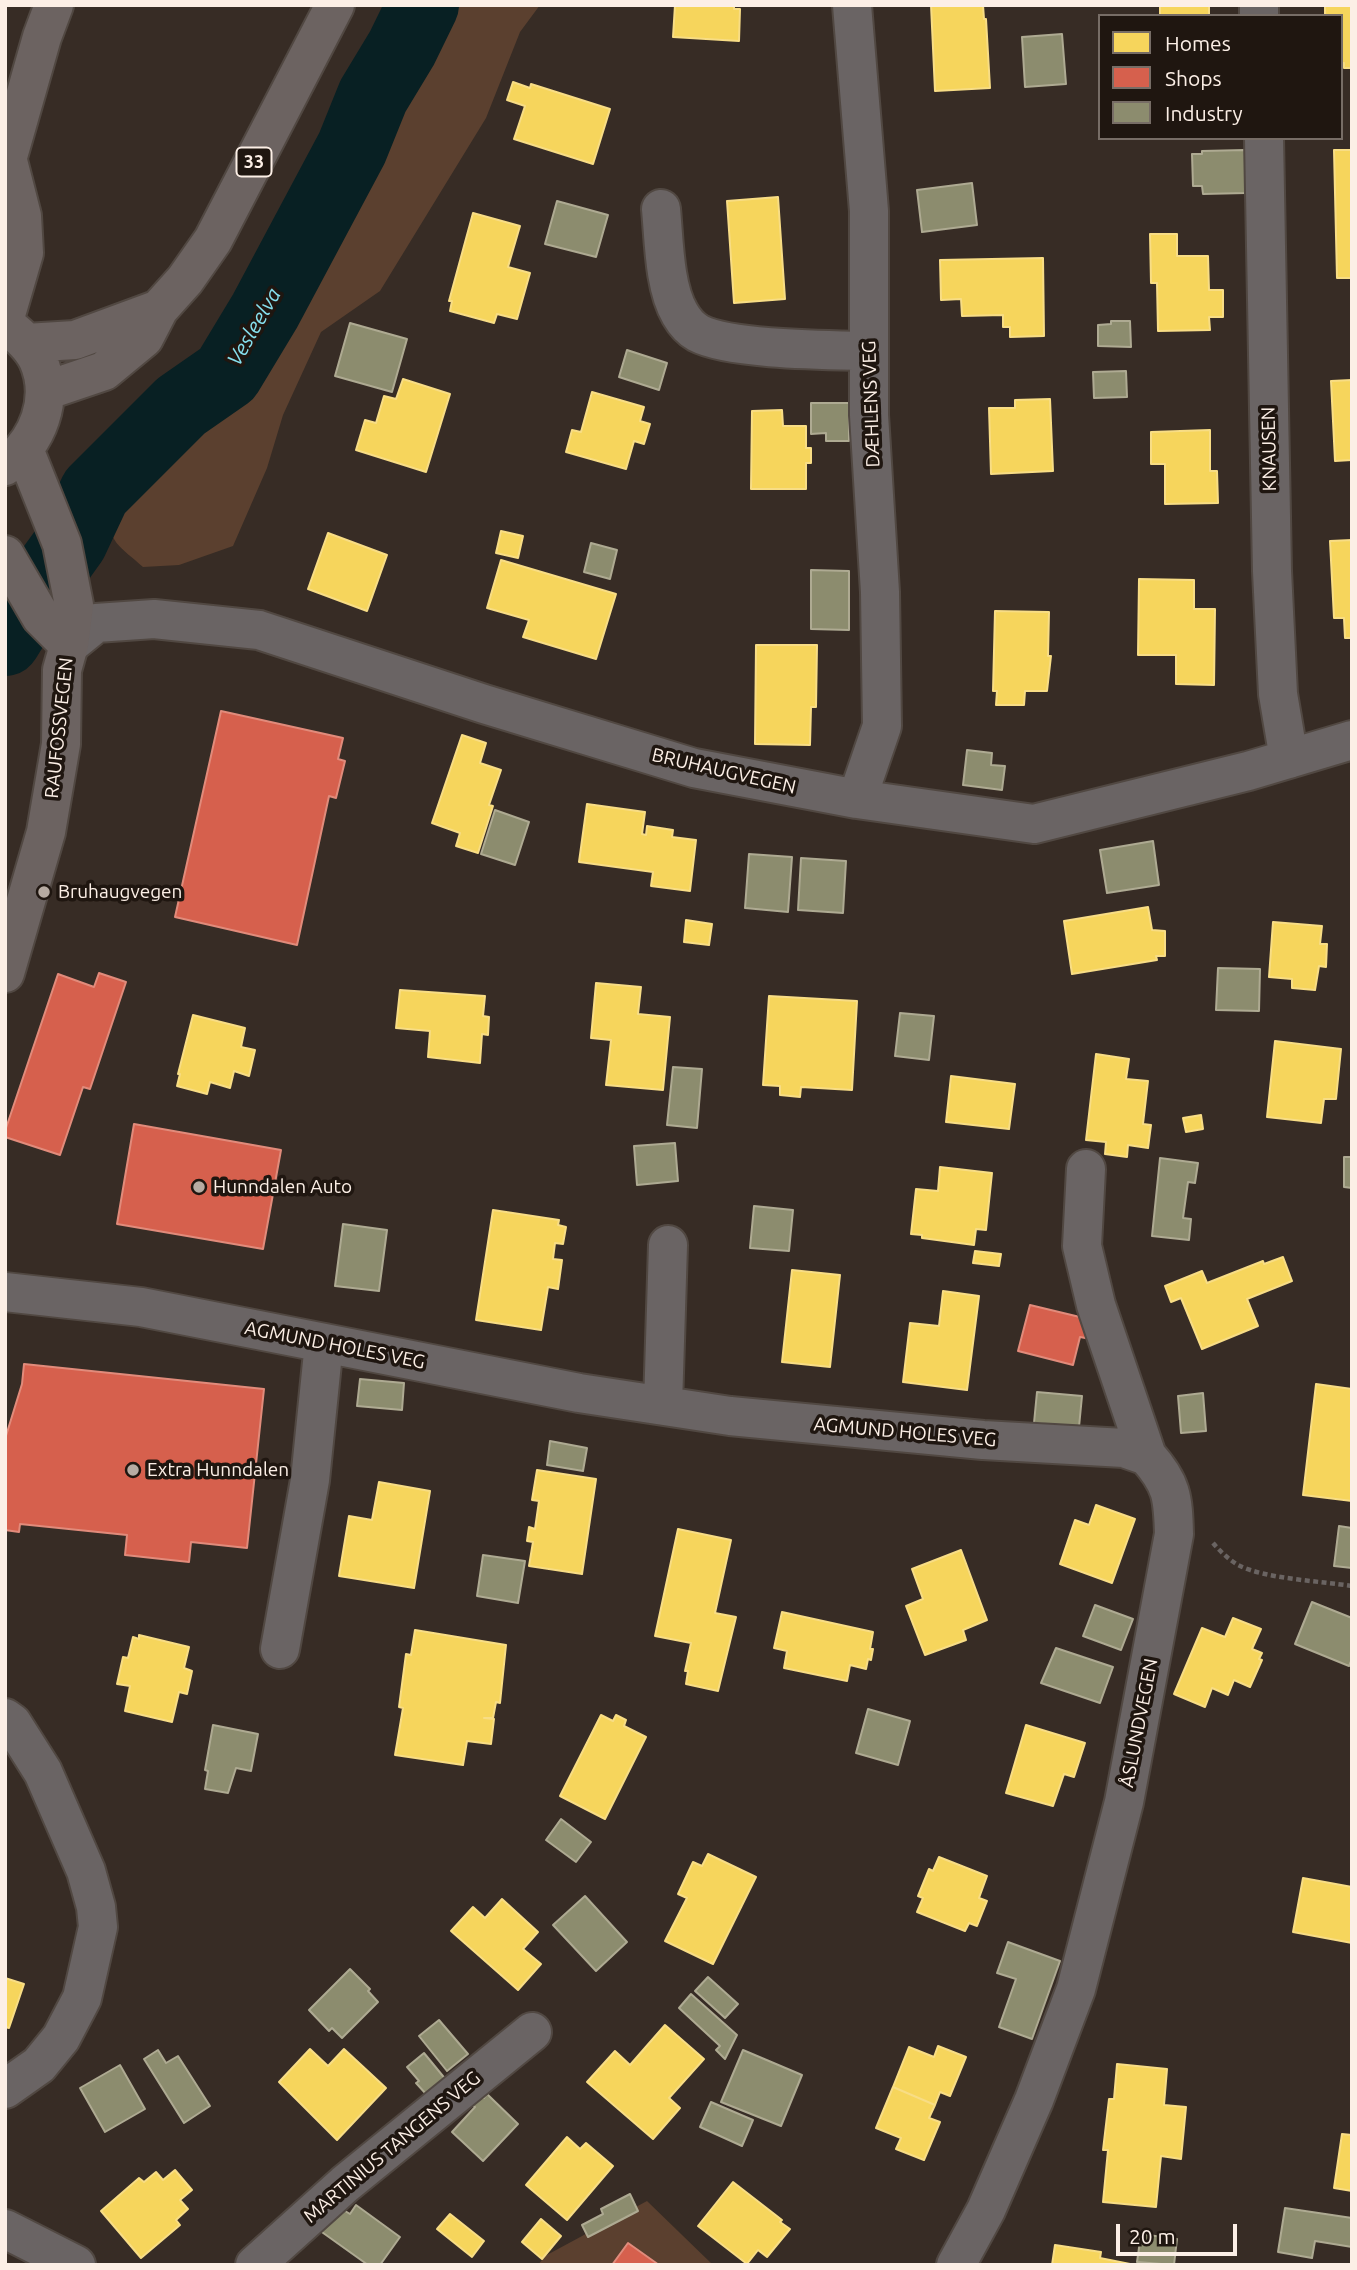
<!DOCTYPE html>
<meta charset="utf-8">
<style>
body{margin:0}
#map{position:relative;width:1357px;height:2270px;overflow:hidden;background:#372c25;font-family:Ubuntu,sans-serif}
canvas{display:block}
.frame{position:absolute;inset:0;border:7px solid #fcefe6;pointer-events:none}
.legend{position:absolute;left:1098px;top:14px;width:245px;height:126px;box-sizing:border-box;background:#1f1610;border:2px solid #776d66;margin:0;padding:9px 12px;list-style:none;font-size:21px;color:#fcefe6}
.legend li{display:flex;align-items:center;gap:14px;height:35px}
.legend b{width:35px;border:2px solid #776d66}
.scale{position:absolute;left:1116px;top:2224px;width:121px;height:32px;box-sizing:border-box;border:4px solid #fcefe6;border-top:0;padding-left:9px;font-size:21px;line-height:24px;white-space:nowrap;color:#fcefe6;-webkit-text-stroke:5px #1f1610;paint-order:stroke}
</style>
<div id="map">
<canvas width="1357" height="2270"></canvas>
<div class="frame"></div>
<ul class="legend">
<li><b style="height:19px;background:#f6d55c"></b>Homes</li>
<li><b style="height:19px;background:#d6604d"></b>Shops</li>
<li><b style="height:19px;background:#8c8c6e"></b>Industry</li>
</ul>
<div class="scale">20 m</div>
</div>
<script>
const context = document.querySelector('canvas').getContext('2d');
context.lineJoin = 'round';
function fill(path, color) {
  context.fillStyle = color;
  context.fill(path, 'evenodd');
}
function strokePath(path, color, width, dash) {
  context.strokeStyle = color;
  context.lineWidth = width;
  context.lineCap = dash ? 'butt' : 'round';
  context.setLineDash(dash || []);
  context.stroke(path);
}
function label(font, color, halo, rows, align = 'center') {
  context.font = font + ' Ubuntu,sans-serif';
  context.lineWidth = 7;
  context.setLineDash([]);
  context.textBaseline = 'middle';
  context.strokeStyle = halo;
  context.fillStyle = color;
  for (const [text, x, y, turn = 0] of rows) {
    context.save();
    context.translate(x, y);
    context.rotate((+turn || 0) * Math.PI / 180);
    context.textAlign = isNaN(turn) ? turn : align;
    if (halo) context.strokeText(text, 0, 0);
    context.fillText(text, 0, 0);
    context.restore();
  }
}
const green = new Path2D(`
 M452,5H540L520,32L486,118L380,291L321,332L283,415L267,468L233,546L179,565L143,567C121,547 106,542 109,509L138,486L193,437L355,188L379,138L420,76Z
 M647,2201L713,2265H538L545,2256Z`);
const homes = new Path2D(`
 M675,5H734V9H740L739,41L673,37Z
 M931,5H983L984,19H986L990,88L935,91Z
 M1160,5H1209V16H1160Z
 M1325,5H1352V68H1344V63H1341V16H1325Z
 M513,82L530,88L531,84L610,109L593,164L514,139L525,106L507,100Z
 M1334,150H1352V278H1337Z
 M778,197L785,299L734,303L727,201Z
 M473,213L520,226L508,267L530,273L517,319L497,314L494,323L450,311L452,301H449Z
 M1150,234H1177V256H1208L1209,290H1223V317H1209L1210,330L1158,331L1157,283H1151Z
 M1043,258L1044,336L1010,337V327H1003V315L962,316L961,299L941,300L940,260Z
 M403,379L450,394L426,472L356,450L365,420L376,423L384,396L396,399Z
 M1352,380V460L1335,461L1331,381Z
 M592,392L644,407L640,421L650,424L644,444L634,441L626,469L566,452L572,430L581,432Z
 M1050,399L1053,471L991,474L989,408H1015V400Z
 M782,410L783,426H806V448H811V463H806V489H751L752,411Z
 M1210,430V471H1217L1218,503L1165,504V464H1151V432Z
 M501,531L523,536L518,558L496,553Z
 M328,533L387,555L367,611L308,589Z
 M1352,540V638H1345L1344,618H1334L1330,541Z
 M501,560L616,594L596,659L523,637L529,620L487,608Z
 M1139,579L1194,580V609H1215L1214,685L1176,684V655H1138Z
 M995,611L1049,612L1048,656H1051L1047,691H1025L1024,705H996L997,691H993Z
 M756,645H817L816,707H811L810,745L755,744Z
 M462,735L486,743L480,763L501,770L489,805L493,806L478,853L456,846L460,833L432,823Z
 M587,804L645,812L642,834L646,835L647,826L673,830L672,837L696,840L690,891L651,886L653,872L579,862Z
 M1148,907L1152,930L1165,931V956H1156L1157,960L1072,974L1064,921Z
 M686,920L712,924L709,945L684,942Z
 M1273,922L1322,926L1320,944H1327L1326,967L1319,966L1315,990L1292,988V979L1269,977Z
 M596,983L641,987L638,1014L670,1017L663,1090L606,1085L611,1040L591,1038Z
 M400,990L485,996L483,1016L489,1017L488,1035L482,1034L480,1063L428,1057L430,1031L396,1028Z
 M769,996L857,1001L852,1090L801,1087L800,1097L780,1095V1086L763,1085Z
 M193,1015L245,1028L241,1047L255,1050L249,1076L234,1071L230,1088L210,1082L207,1094L177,1086L180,1074H178Z
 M1275,1041L1341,1049L1336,1099H1324L1321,1123L1267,1117Z
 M1096,1054L1129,1059L1126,1079L1148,1081L1143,1124L1151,1125L1148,1148L1128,1145L1127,1157L1105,1154L1106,1142L1086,1140Z
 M951,1076L1015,1084L1009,1129L946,1122Z
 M1201,1115L1203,1129L1186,1132L1183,1118Z
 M940,1167L992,1173L986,1230L976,1229L974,1245L922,1238V1235L911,1234L916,1189L938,1191Z
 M493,1210L559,1220L558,1225L566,1227L563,1244L555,1243L553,1259L562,1260L558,1289L548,1287L541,1330L476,1320Z
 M975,1251L1001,1254L999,1266L973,1263Z
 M1283,1257L1292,1281L1247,1299L1258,1326L1202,1349L1181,1298L1171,1302L1165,1286L1202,1271L1207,1283L1263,1261L1264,1264Z
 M792,1270L840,1275L830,1367L782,1362Z
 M943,1291L979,1296L967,1390L903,1382L910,1323L939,1326Z
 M1316,1384L1352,1389V1501L1303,1495Z
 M537,1470L596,1479L582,1574L529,1566L533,1542L527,1541L529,1527L535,1529L539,1501L532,1500Z
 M379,1482L430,1491L414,1588L339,1576L349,1516L372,1520Z
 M1096,1505L1135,1519L1112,1583L1060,1564L1075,1520L1089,1525Z
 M678,1529L731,1540L715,1613L736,1617L718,1691L686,1684L688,1671H685L691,1643L655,1636Z
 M961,1550L987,1620L963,1630L966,1640L925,1655L906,1606L923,1599L912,1569Z
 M782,1612L873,1632L870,1649H873L871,1660L868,1659L866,1669L850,1665L847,1681L784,1668L787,1651L774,1648Z
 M1233,1618L1261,1629L1252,1649L1262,1653L1259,1659L1262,1660L1250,1687L1234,1680L1228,1695L1212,1688L1205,1707L1174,1694L1202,1628L1225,1637Z
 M415,1630L506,1645L500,1703L496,1702L493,1718H484L494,1719L491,1744L467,1741L463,1765L395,1755L403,1708L399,1707L406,1654L411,1655Z
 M139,1635L189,1647L184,1668L192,1671L187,1694L179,1692L172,1722L125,1711L130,1686L117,1684L123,1657L128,1658L133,1637L139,1639Z
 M601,1715L613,1721L616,1715L626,1720L624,1726L646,1737L605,1819L560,1796Z
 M1026,1725L1085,1743L1074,1777L1064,1774L1053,1806L1006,1793Z
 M708,1854L756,1877L713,1964L665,1941L687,1898L678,1894L693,1862L702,1866Z
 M939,1857L987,1876L979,1898L987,1901L977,1926L969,1923L965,1931L917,1912L923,1898L918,1896L929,1869L933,1871Z
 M1303,1878L1352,1887V1943L1293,1932Z
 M502,1899L538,1932L523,1949L541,1964L518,1990L451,1931L473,1907L485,1918Z
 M5,1978L24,1984L9,2028L5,2027Z
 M665,2025L704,2059L669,2098L680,2108L653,2139L587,2082L615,2051L630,2065Z
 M938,2046L966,2057L950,2096L940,2092L935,2105L893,2087L909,2047L934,2057Z
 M310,2049L328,2066L344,2049L386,2088L337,2140L279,2082Z
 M1117,2064L1167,2069L1164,2105L1186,2107L1181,2159L1161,2156L1156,2207L1103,2202L1108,2150H1103L1109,2099H1114Z
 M893,2087L935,2105L929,2118L940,2122L924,2160L896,2149L901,2138L876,2128Z
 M1342,2134L1352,2135V2191L1334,2188Z
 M567,2137L580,2149L586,2143L613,2166L567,2220L526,2185Z
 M175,2170L192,2190L180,2200L188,2209L176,2220L180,2225L141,2258L101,2211L139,2178L144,2182L156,2172L163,2180Z
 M733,2182L782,2220L780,2222L790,2229L767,2257L758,2250L747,2264L698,2226Z
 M450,2214L484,2241L472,2257L437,2229Z
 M541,2219L561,2236L542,2259L522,2242Z
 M1055,2245L1101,2252L1100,2258L1135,2265H1052Z`);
const shops = new Path2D(`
 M221,711L343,738L338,759L345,761L336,798L329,796L297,945L175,917Z
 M99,973L126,982L90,1089L83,1087L60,1155L5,1137V1131L58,974L94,987Z
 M134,1124L281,1150L263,1249L117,1224Z
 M1030,1305L1084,1318L1096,1340L1080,1337L1073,1365L1018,1351Z
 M24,1364L264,1389L247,1548L191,1542L189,1562L125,1555L127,1535L20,1524L19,1532L5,1530V1439L22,1384Z
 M628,2243L659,2265H612Z`);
const industry = new Path2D(`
 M1062,34L1066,84L1025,87L1022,37Z
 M1245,150L1246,193L1203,194L1202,186H1193L1192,154H1202V151Z
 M972,183L977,225L922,232L917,190Z
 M557,201L608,215L596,257L545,244Z
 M1111,321H1130L1131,347L1098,346V325L1111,324Z
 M350,323L407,339L392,392L335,376Z
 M627,350L667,363L659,390L619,377Z
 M1126,371L1127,397L1094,398L1093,372Z
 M811,403H849V441H826V433L811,434Z
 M591,543L617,550L610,579L584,572Z
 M811,570L849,571V630L811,629Z
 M967,750L992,753L991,765L1005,766L1002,790L963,785Z
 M495,810L529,822L515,865L481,854Z
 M1153,841L1159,885L1107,893L1100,850Z
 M749,854L792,857L788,912L745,908Z
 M801,858L846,861L843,913L798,910Z
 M1218,968L1260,969L1259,1011L1216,1010Z
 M900,1013L934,1016L929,1060L895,1056Z
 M673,1067L702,1069L697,1128L667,1125Z
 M675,1143L678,1181L637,1185L634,1146Z
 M1344,1157H1352V1188L1344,1187Z
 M1160,1158L1198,1163L1195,1183L1188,1182L1183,1218L1191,1219L1189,1240L1152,1236Z
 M754,1206L793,1210L789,1251L750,1248Z
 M343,1224L387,1230L379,1291L335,1286Z
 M360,1379L404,1383L402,1410L357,1406Z
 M1037,1392L1082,1396L1079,1427L1034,1423Z
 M1203,1393L1206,1431L1181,1433L1178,1396Z
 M550,1441L587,1448L583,1471L547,1465Z
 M1339,1526L1352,1528V1568L1334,1566Z
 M483,1555L525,1561L518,1603L477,1596Z
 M1312,1602L1352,1618V1659L1349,1666L1295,1644Z
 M1095,1605L1133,1619L1121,1650L1083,1636Z
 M1056,1648L1113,1667L1100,1703L1041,1683Z
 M868,1709L910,1721L898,1765L856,1753Z
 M213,1725L258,1734L251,1771L236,1768L228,1793L205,1789L208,1771L205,1770Z
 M561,1819L591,1842L576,1862L546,1840Z
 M585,1896L627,1942L596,1971L553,1925Z
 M1008,1942L1060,1961L1032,2039L999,2027L1016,1979L997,1973Z
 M350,1969L370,1989L368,1991L378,2002L342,2038L332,2028L329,2031L309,2010Z
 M708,1977L738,2004L725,2018L695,1991Z
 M691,1994L737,2035L725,2059L716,2050L720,2046L679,2008Z
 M439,2020L468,2054L447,2071L419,2036Z
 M158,2050L166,2063L178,2056L210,2106L184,2123L144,2059Z
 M743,2050L802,2075L781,2126L721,2102Z
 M424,2053L447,2081L426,2094L416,2083L419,2081L407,2067Z
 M120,2065L145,2109L105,2132L80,2088Z
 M487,2094L518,2124L483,2161L452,2132L475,2107L472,2105L481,2095L484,2098Z
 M711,2102L753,2120L742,2146L700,2127Z
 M630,2194L638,2211L588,2237L582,2225L603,2214L601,2209Z
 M356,2205L400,2237L380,2265H368L319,2230L337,2206L350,2214Z
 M1285,2208L1352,2218V2247L1315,2241L1312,2258L1278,2252Z
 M1141,2234L1177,2239L1174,2265L1137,2262Z`);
const river = new Path2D(`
 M5,640L29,601L72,541L95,492L181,406L227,374L265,311L352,148L373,96L402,48L423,5`);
const path = new Path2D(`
 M1213,1543C1220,1551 1228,1559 1238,1565C1265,1579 1320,1581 1352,1586`);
const minor = new Path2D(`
 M852,5L869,211V415L880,592L882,726L857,799
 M1259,5V16
 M1264,138L1272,571L1278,694L1289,759
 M661,209C664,240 664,287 680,314C684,321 691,329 698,333C730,350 830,350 869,351
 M69,645L96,623L154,619L259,630L484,704L694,768L857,799L1034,824L1248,771L1352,740
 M5,1292L141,1307L579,1393L730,1416L983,1440L1124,1448L1147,1456
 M663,1405L668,1245
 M280,1649L310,1480L324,1343
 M5,1718L12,1723L43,1772L86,1871L96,1907L98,1927L82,1998L61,2038L39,2065L5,2089
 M5,2229L76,2265
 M255,2265L345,2184L532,2032
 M956,2265L986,2210L1034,2100L1076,1989L1124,1802L1174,1534C1173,1497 1172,1484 1147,1456L1096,1305L1082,1246L1086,1169`);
const major = new Path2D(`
 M5,167L42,37L54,5
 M5,318L24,253L22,216L8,161
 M5,324C17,334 31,345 38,360C55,399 38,442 5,466
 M26,343L75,340L159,309
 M45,391L104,371L144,338L159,309L185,280L213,240L335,5
 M5,555L41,617L69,645
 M5,973L46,832L61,744L62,670L69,645L74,605L62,544L24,449`);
const markers = [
 [44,892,7,"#b7aba2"],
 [199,1187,7,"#b7aba2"],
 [133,1470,7,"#b7aba2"]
];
const shields = [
 [254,162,35]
];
const shieldNames = [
 ["33",254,162]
];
const streetNames = [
 ["DÆHLENS VEG",871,404,-92],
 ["KNAUSEN",1269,449,-91],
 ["RAUFOSSVEGEN",59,728,-84],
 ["BRUHAUGVEGEN",724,771,13],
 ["AGMUND HOLES VEG",335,1345,11],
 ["AGMUND HOLES VEG",905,1432,5],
 ["ÅSLUNDVEGEN",1139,1723,-79],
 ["MARTINIUS TANGENS VEG",392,2147,-40]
];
const poiNames = [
 ["Bruhaugvegen",58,892],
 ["Hunndalen Auto",213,1187],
 ["Extra Hunndalen",147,1470]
];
const waterNames = [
 ["Vesleelva",254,327,-60]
];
fill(green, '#5b402f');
fill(homes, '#f6d55c');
strokePath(homes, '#f8dd85', 2);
fill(shops, '#d6604d');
strokePath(shops, '#e18b7b', 2);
fill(industry, '#8c8c6e');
strokePath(industry, '#aeaa92', 2);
strokePath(river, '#082023', 72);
strokePath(minor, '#514842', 42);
strokePath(major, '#514842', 42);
strokePath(path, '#6a6462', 4.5, [5, 3.5]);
strokePath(minor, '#6a6464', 38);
strokePath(major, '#6c6361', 38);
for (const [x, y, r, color] of markers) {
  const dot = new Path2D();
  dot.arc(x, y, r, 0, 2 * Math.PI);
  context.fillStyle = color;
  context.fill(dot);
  strokePath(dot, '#1f1610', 2.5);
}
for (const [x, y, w] of shields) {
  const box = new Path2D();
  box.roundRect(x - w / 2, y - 14.5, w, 29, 5);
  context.fillStyle = '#1f1610';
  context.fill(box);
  strokePath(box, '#fcefe6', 2);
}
label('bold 18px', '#fcefe6', null, shieldNames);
label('19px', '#fcefe6', '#1f1610', streetNames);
label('19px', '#fcefe6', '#1f1610', poiNames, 'left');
label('italic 21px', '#86e0ee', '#1f1610', waterNames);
</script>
